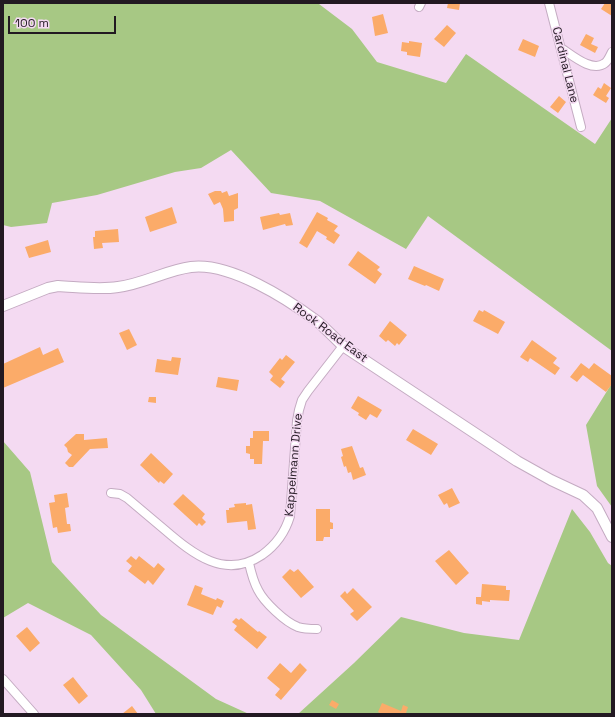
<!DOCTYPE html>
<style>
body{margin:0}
#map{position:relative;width:615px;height:717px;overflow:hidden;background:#f4daf2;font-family:"Space Grotesk",sans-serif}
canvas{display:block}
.frame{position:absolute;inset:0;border:4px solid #221922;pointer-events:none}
.scale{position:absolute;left:8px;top:16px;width:108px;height:18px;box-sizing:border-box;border:2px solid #221922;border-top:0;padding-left:5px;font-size:12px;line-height:14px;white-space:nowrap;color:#221922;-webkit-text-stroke:3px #f4daf2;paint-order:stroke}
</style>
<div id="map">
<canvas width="615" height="717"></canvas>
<div class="frame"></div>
<div class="scale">100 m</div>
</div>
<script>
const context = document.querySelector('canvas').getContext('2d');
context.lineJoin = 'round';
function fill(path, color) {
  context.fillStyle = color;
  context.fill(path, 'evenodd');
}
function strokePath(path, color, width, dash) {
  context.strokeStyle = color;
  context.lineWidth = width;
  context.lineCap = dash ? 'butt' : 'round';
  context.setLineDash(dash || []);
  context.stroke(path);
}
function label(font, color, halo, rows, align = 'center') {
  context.font = font + ' "Space Grotesk",sans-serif';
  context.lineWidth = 3;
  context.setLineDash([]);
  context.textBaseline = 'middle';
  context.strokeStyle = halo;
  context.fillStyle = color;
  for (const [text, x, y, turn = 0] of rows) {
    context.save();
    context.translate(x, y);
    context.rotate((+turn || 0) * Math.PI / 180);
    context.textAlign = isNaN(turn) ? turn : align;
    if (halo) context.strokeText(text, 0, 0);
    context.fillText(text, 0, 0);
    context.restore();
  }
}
const green = new Path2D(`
 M3,3H314L319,4L352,29L377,62L446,83L466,54L595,144L612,118V351L428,216L406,249L320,201L271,193L231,150L201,168L175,172L97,195L52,203L47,223L11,227L3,225Z
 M612,383V507L597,486L586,425Z
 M3,441L30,472L52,562L101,615L216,699L249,714H156L141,690L91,635L28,603L3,618Z
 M572,509L590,532L608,563L612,566V714H298L354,663L401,617L464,633L519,640Z`);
const building = new Path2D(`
 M448,3H460L459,10L447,8Z
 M605,3H612V16L601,9Z
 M383,14L388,33L375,36L372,17Z
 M447,25L456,33L444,47L434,39Z
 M586,34L594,38L591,44L598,47L595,53L580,45Z
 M523,39L539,46L535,57L518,50Z
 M409,41L422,43L420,57L407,55V52L401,51L402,42L409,43Z
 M604,83L611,88L606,96L609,98L606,103L593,95L598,87L601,89Z
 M559,96L566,102L558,113L550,107Z
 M215,191H221L222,193L227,191L229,196L238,193V208L234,210V221L224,222L223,209L220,202L214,205L208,194Z
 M172,207L177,223L150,232L145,217Z
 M317,212L328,218L327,220L338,226L334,231L340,235L334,244L326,239L327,237L317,231L307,248L299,243Z
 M279,213L280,215L290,213L293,225L286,226L285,224L263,230L260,217Z
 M118,229L119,242L102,243L103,248L94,249L93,237H95V231Z
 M48,240L51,252L29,258L25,247Z
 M358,251L380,267L377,270L382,274L375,284L348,265Z
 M414,266L444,279L439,291L426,285L425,286L408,279Z
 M479,310L483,312L484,310L505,322L498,334L473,321Z
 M390,321L407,335L399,345L397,343L395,346L388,340L386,342L379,336Z
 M129,329L137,345L127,350L119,333Z
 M532,340L557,358L553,363L560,368L555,375L530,358L528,362L520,357Z
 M40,347L43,355L58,348L64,362L3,388V364Z
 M286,355L295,362L281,379L285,382L280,388L270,380L273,376L269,372L280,358L282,360Z
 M172,357L181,358L178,375L155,372L157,359L171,361Z
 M581,363L589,369L594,363L612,376V384L606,392L583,375L577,382L570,377Z
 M218,377L239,380L237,391L216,387Z
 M358,396L382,410L377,418L370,414L366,420L358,415L359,413L351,408Z
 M149,397H156V403L148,402Z
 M413,429L438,444L431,455L406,440Z
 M253,431H269V441H263L262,464H254V459H250V454L246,453V446H250V438H253Z
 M76,434H84V440L107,438L108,448L90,449L73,467H69L65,463L72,455L68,452L67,448L64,445Z
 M352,446L360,468L363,467L366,475L353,480L351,472L348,473L346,466L344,467L341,457L343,456L341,449Z
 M151,453L173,474L164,484L160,481L159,483L140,465Z
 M452,488L460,503L449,508L447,503L444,505L438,495Z
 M67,493L69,507L65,508L67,524H70L71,531L58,533L57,527L53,528L49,503L55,502L54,495Z
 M183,494L205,514L202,518L206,522L202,526L199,523L197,526L173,504Z
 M246,503V505L252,504L256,529L248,530L247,521L227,523L226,510H229V508L235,507L234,504Z
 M316,509H330V522L333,523V529H330V537H324L323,541H316Z
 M449,550L469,573L456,585L435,561Z
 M131,556L136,560L139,556L154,568L158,563L165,569L153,585L148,580L145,584L128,571L132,566L126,561Z
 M290,569L294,572L298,569L314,587L301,598L282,577Z
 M482,584L506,586V590H510L509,601L490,600V602L482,601V605L476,604V597H481Z
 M195,585L203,588L201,594L216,600L217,598L224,601L221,608L217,606L213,615L187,605Z
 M353,588L372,607L357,621L350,614L354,611L340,596L345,591L347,594Z
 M236,618L239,620L241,618L258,632L259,631L267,637L257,649L234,630L237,626L232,622Z
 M27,627L40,643L30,652L16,636Z
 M280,663L291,673L300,663L307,670L281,700L275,695L280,689L267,678Z
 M73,677L88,696L79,704L63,685Z
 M332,700L339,704L336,709L329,705Z
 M382,703L401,711L403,705L408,707L406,713L409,714H382L378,712Z
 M132,706L138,714H122Z`);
const minor = new Path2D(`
 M549,3L581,127
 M419,7L421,3
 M561,48C572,55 592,73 605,63C608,61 610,56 612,52
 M111,493L120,494L127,498C140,509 152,519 165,530C193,554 225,580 262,555C276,545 285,533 290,516L297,421L299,410L302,400L308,391L343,346
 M249,563C251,572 253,581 258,590C264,602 285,622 298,627C304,629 310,629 317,629
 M3,679L34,714`);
const tertiary = new Path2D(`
 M3,306L48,288L58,286C78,287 99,290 118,287C143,284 167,270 191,267C230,262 287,299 317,321C326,329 335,338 343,346L517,461L551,480L583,495L597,508L612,537`);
const streetNames = [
 ["Cardinal Lane",565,65,76],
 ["Rock Road East",330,333,37],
 ["Kappelmann Drive",294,465,-85]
];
fill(green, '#a7c884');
fill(building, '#fbab69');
strokePath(minor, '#c4abc2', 10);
strokePath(tertiary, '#c4abc2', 12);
strokePath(minor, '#fff', 8);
strokePath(tertiary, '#fff', 10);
label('12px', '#221922', '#f4daf2', streetNames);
</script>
